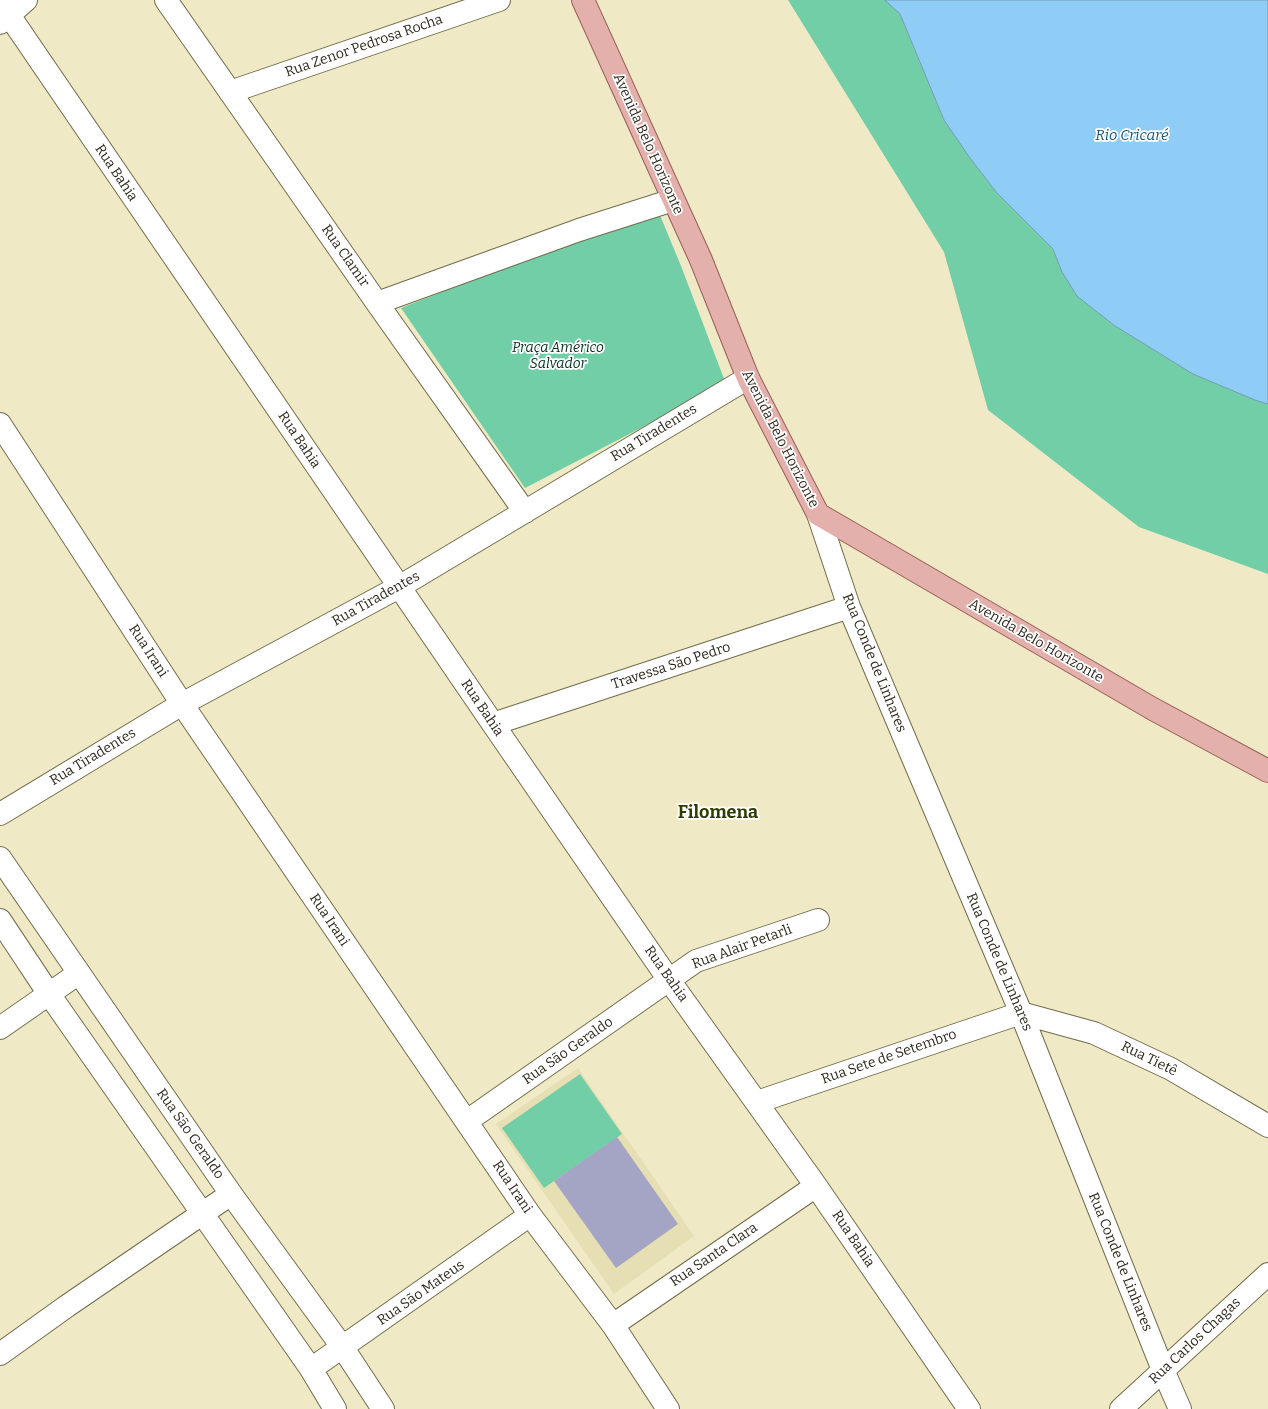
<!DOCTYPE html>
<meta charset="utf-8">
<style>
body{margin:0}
canvas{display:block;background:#efe9c5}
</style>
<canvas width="1268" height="1409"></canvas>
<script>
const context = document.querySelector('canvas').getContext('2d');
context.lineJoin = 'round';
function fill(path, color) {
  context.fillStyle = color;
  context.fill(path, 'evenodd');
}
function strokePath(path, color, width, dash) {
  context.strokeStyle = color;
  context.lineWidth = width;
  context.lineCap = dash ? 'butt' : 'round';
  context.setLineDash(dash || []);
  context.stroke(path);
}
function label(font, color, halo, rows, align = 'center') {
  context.font = font + ' Bitter,serif';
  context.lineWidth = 3.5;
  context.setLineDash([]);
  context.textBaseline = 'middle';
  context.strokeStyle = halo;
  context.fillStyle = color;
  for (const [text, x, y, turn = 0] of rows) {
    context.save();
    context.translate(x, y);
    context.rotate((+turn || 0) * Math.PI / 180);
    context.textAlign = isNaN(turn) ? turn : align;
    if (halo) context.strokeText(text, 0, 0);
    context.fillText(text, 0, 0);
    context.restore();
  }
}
const built = new Path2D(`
 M578,1068L694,1236L614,1294L496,1124Z`);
const green = new Path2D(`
 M788,0H885L900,14L944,120L970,158L997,193L1053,249L1062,272L1077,296L1115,326L1193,374L1255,400L1268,404V574L1139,527L988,410L944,252Z
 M657,208L681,266L726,384L525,488L401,308Z
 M580,1074L622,1134L544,1188L502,1128Z`);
const water = new Path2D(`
 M885,0H1268V404L1255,400L1193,374L1115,326L1077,296L1062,272L1053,249L997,193L970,158L944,120L900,14Z`);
const building = new Path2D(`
 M617,1137L678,1224L616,1268L554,1181Z`);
const street = new Path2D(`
 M166,0L377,303L525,512
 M0,2L493,724L669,980L816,1186L969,1409
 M0,23L26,0
 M230,92L499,0
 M377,303L579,230L673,200
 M0,424L182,704L530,1215L613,1325L668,1409
 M818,514L849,607L1021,1013L1163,1370L1180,1409
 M493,724L849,607
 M0,814L182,704L399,587L748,378
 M0,858L231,1194L343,1348L383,1409
 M0,920L49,994L311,1369L335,1409
 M0,1028L79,973
 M757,1102L1021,1013L1094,1033L1171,1069L1268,1126
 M467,1121L696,961L818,920
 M613,1325L816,1186
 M0,1354L67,1306L231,1194
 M311,1369L530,1215
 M1121,1409L1268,1274`);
const primary = new Path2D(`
 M583,0L701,260L748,378L818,514L1153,709L1268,771`);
const streetNames = [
 ["Rua Zenor Pedrosa Rocha",364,46,-19],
 ["Avenida Belo Horizonte",648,144,66],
 ["Rua Bahia",116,173,56],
 ["Rua Clamir",345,256,55],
 ["Rua Tiradentes",654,433,-31],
 ["Avenida Belo Horizonte",780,439,63],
 ["Rua Bahia",299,440,56],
 ["Rua Tiradentes",376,599,-29],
 ["Avenida Belo Horizonte",1036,641,30],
 ["Rua Irani",148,651,57],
 ["Rua Conde de Linhares",874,663,68],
 ["Travessa São Pedro",671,666,-18],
 ["Rua Bahia",482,708,56],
 ["Rua Tiradentes",93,757,-31],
 ["Rua Irani",329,920,56],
 ["Rua Alair Petarli",742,947,-20],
 ["Rua Conde de Linhares",999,962,67],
 ["Rua Bahia",666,974,55],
 ["Rua São Geraldo",568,1051,-35],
 ["Rua Sete de Setembro",889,1057,-19],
 ["Rua Tietê",1149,1059,26],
 ["Rua São Geraldo",190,1134,55],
 ["Rua Irani",512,1187,56],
 ["Rua Bahia",853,1239,56],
 ["Rua Santa Clara",714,1255,-34],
 ["Rua Conde de Linhares",1120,1262,68],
 ["Rua São Mateus",421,1293,-35],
 ["Rua Carlos Chagas",1195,1341,-43]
];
const parkNames = [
 ["Praça Américo",558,348],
 ["Salvador",558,364]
];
const waterNames = [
 ["Rio Cricaré",1132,136]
];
const districtNames = [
 ["Filomena",718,813]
];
fill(built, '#e6dfb4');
fill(green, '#71cea7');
fill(water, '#8fcdf7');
strokePath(water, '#719cb5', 1);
fill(building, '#a4a4c5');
strokePath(street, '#726c4c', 24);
strokePath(primary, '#985e55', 24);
strokePath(street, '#fff', 22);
strokePath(primary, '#e4b0ac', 22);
label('14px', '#2c291c', '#fff', streetNames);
label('italic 14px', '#053222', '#fff', parkNames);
label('italic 15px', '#195678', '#fff', waterNames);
label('bold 18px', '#303c00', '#fff', districtNames);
</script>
